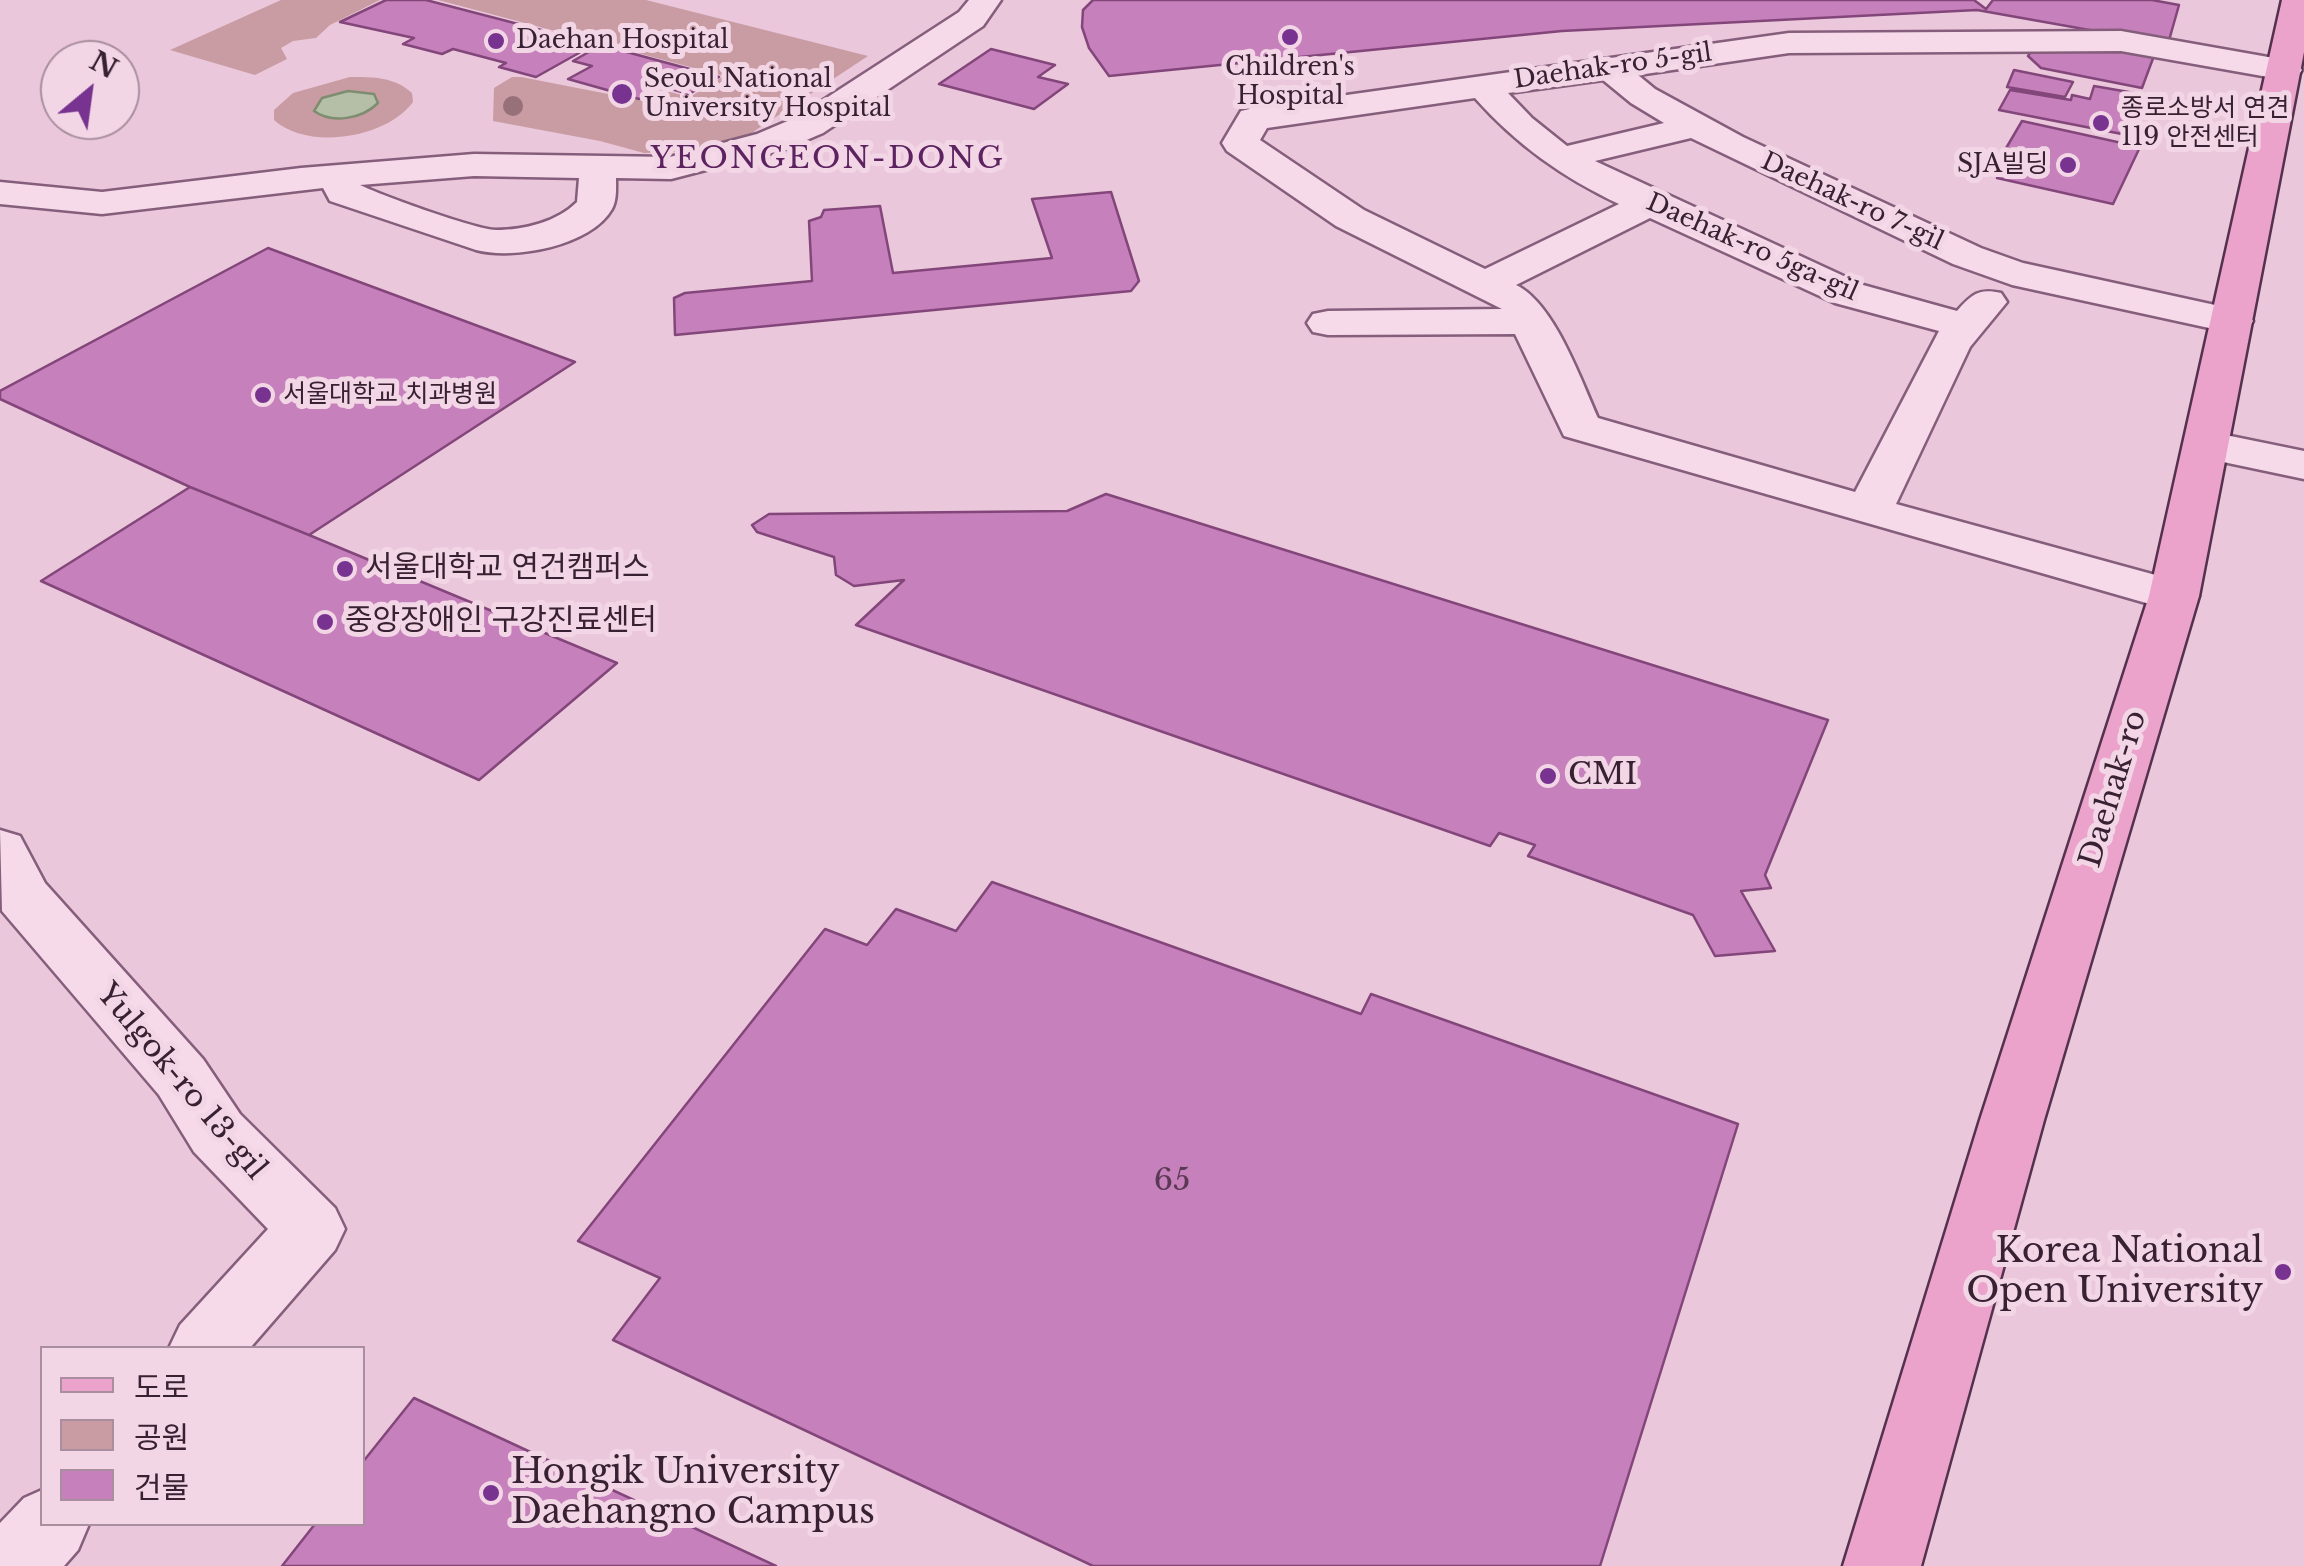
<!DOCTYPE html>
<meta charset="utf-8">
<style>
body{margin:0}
#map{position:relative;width:2304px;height:1566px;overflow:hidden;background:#ebc7db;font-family:"Libre Baskerville","Noto Sans KR",serif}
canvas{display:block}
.legend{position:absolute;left:40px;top:1346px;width:325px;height:180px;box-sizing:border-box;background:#f3d6e6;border:2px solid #a88e9e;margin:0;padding:12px 18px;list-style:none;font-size:30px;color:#372132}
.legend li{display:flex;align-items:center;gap:20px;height:50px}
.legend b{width:50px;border:2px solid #a88e9e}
.north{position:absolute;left:40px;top:40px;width:100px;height:100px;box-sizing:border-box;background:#f3d6e6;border:2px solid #a88e9e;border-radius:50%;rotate:29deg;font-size:28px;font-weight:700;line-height:40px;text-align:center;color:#372132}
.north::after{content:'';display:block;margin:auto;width:35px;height:45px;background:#77338f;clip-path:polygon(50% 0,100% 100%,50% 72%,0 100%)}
</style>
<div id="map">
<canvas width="2304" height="1566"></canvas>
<ul class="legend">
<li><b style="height:12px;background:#eba3cc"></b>도로</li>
<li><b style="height:28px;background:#c89ca2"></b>공원</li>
<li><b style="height:28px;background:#c680bb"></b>건물</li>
</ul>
<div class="north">N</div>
</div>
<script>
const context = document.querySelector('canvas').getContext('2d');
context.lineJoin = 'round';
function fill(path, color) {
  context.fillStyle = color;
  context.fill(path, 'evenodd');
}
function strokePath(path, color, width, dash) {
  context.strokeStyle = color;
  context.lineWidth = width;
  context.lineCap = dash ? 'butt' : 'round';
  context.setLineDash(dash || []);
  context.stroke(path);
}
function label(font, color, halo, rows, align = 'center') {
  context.font = font + ' "Libre Baskerville","Noto Sans KR",serif';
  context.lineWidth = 10;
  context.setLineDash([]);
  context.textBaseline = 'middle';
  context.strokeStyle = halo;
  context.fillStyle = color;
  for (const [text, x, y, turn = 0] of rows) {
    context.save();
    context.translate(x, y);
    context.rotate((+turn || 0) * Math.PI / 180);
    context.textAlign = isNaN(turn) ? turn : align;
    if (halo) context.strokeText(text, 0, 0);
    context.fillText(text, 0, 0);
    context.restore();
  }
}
const green = new Path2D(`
 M281,0H380L330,25L316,38L293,41L281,48L287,59L255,75L170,50Z
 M438,0H646L868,56L744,138L693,151L644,153L600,141L493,121L494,88L512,77H521L644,101L662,90L690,97L724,76Z
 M350,77C373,77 395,77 412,93L413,102C387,138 308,151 274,120V110L293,93Z`);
const water = new Path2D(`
 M348,91L374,94L378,103C362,119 332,124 314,111L322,98Z`);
const building = new Path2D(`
 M386,0H426L595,44L536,77L499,67L506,63L453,49L442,54L403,44L414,38L340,22Z
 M1093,0H1974L1986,9L1993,0H2152L2179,5L2168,44L1977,10L1562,31L1109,76L1089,48L1082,27L1083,10Z
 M2078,44L2155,53L2142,88L2041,68L2028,56L2033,49Z
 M601,45L719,77L689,94L660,86L639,99L568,79L592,66L573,61Z
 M991,49L1055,65L1038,77L1068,84L1034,109L939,84Z
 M2014,70L2073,82L2065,97L2007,87Z
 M2094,86L2146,95L2132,136L1999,110L2010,90L2071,100L2072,95L2090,99Z
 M2022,121L2140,147L2113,204L1997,178L2013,152L2005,150Z
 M1111,192L1139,281L1131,291L675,335L674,298L685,293L812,281L809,221L821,217L824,210L880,206L893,273L1052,258L1032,199Z
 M268,248L575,362L309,535L190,487L0,399V391Z
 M190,487L309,535L617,663L479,780L41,581Z
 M1106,494L1828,720L1765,875L1771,888L1741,891L1775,951L1715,956L1693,915L1528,856L1535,845L1499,833L1490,846L856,625L904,580L854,586L836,575L834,557L757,532L752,525L769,514L1067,511Z
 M992,882L1361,1014L1371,994L1738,1124L1600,1566H1093L613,1340L660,1278L578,1241L825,929L867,945L896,909L956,931Z
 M414,1398L776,1566H282L315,1524H362V1463Z`);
const minor = new Path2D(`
 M969,0H1001L983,26L823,133L783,150L671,179L616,178C616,188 617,200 612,209C591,246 514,260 476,250L330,201L323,188L102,214L0,204V182L102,192L301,168L474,154L670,157L757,134L797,117L959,12ZM474,176L579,178L577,202C557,222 524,230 496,230C474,229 383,196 360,185Z
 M2121,31L2285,60L2297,63L2302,70L2297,77L2285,80L2121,51L1789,53L1638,75L1655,89L1743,137L1981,248L2023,263L2247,312L2253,321L2247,330L2232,333L2012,285L1953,264L1691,138L1595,161L1863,285L1957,311C1972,294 1979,288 2001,293L2007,302L1970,347L1896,504L2192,585L2199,596L2192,607L2174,611L1564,436L1515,334L1328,335L1313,332L1307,323L1313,314L1328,311L1502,309L1336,226L1227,151L1222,143L1241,111L1254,108L1789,33ZM1603,80L1631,103L1664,123L1567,146L1532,118L1508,93ZM1475,98C1517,145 1562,177 1619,204L1485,269L1364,210L1260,140L1267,128ZM1650,218L1835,303L1939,331L1855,492L1598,418C1581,380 1554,303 1516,285Z
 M2206,431L2304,451V479L2190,455L2183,445L2190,435Z
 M0,830L20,836L45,883L203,1059L240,1114L335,1208L345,1229L335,1250L250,1348H169L180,1325L268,1229L194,1152L159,1095L2,911Z
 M42,1490V1524H89L78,1550L64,1566H0V1523L24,1498Z`);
const major = new Path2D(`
 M2282,0H2304V52L2199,596L2044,1120L1921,1566H1843L1980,1120L2149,596Z`);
const trees = [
 [513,106]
];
const markers = [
 [1290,37,10,"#77338f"],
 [496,41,10,"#77338f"],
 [622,94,12,"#77338f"],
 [2101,123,10,"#77338f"],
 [2068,165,10,"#77338f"],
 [263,395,10,"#77338f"],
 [345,569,10,"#77338f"],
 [325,622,10,"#77338f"],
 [1548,776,10,"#77338f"],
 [2283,1272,10,"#77338f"],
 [491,1493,10,"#77338f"]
];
const farPoinames = [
 ["Daehan Hospital",516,41],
 ["Children's",1290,68,"center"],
 ["Hospital",1290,97,"center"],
 ["Seoul National",644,80],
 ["University Hospital",644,109],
 ["종로소방서 연견",2121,109],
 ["119 안전센터",2121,138],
 ["SJA빌딩",2048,165,"right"],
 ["서울대학교 치과병원",283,395]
];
const farStreetnames = [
 ["Daehak-ro 5-gil",1613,67,-8],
 ["Daehak-ro 7-gil",1852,202,25],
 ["Daehak-ro 5ga-gil",1752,248,24]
];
const farQuarternames = [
 ["YEONGEON-DONG",828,160]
];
const poiNames = [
 ["서울대학교 연건캠퍼스",365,569],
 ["중앙장애인 구강진료센터",345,622],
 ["CMI",1568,776]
];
const streetNames = [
 ["Daehak-ro",2114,789,-73],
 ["Yulgok-ro 13-gil",181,1082,50]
];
const nearNumbernames = [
 ["65",1172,1182]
];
const nearPoinames = [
 ["Korea National",2263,1252],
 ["Open University",2263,1292],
 ["Hongik University",511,1473,"left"],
 ["Daehangno Campus",511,1513,"left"]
];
fill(green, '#c89ca2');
fill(water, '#b5bfa8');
strokePath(water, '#7e8d6f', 2.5);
fill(building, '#c680bb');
strokePath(building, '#83467a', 2.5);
strokePath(minor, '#855e7b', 5);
strokePath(major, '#54324d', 5);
fill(minor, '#f6daea');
fill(major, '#eba3cc');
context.fillStyle = '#977079';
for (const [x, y] of trees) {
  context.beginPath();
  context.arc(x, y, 10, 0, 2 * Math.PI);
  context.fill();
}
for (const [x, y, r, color] of markers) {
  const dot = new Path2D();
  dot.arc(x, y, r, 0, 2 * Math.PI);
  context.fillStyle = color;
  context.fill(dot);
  strokePath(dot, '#f3d6e6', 4);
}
label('25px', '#372132', '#f3d6e6', farPoinames, 'left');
label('25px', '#372132', '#f3d6e6', farStreetnames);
context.letterSpacing = '2.5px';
label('30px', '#5d2360', '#f3d6e6', farQuarternames);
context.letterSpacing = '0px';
label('30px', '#372132', '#f3d6e6', poiNames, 'left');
label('30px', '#372132', '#f3d6e6', streetNames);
label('30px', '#5b3954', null, nearNumbernames);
label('35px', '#372132', '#f3d6e6', nearPoinames, 'right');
</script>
